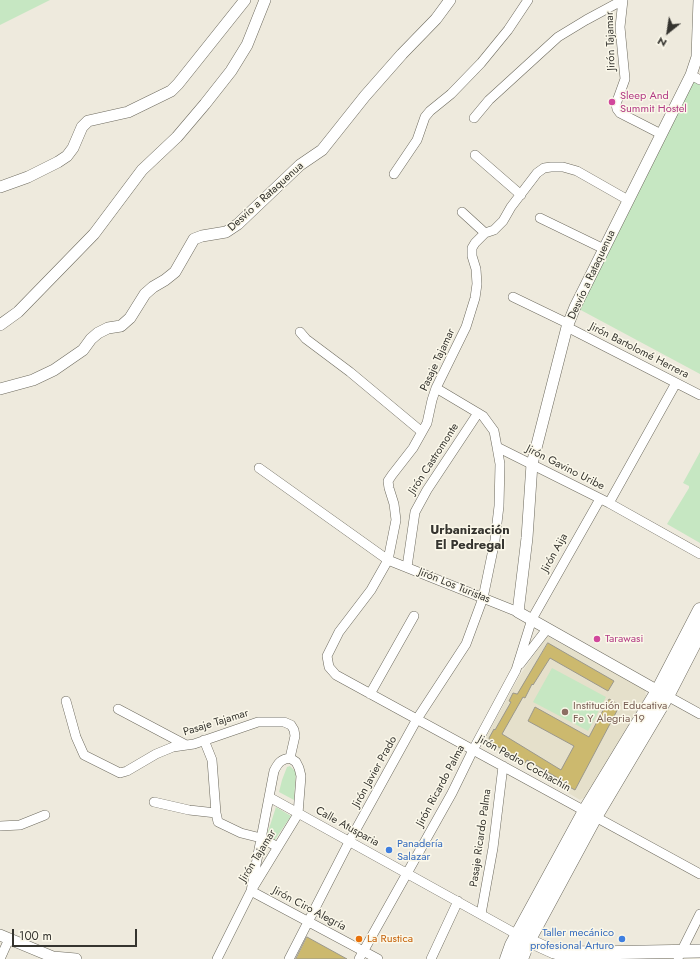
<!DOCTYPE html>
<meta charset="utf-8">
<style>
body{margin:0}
#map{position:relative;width:700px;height:959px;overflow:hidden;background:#eeeadd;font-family:Jost,sans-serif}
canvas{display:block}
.north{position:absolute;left:648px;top:12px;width:40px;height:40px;-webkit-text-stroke:3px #fbf8ea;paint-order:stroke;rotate:210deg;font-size:11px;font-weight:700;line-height:16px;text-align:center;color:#35342f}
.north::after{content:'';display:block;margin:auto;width:14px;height:18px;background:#35342f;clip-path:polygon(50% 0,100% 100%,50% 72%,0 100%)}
.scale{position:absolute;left:12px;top:929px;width:125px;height:18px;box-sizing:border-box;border:2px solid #35342f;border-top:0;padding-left:5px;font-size:12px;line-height:14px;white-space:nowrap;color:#35342f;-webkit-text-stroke:3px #fbf8ea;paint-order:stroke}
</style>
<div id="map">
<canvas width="700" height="959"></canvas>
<div class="north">N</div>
<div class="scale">100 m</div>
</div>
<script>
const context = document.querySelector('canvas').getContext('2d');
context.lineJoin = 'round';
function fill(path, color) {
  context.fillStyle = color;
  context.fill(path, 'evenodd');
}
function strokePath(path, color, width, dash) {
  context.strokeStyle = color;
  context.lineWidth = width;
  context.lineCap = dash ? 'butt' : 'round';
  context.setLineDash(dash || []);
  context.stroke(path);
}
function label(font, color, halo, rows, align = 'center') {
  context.font = font + ' Jost,sans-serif';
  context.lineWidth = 3;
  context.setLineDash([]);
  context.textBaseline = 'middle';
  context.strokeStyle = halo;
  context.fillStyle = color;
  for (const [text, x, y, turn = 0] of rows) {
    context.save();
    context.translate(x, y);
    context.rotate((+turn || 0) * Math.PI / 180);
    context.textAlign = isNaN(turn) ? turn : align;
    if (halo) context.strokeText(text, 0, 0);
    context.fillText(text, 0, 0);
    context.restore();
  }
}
const built = new Path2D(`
 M547,636L645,689L646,696L584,798L580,800L486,744L485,739L520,675Z`);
const green = new Path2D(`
 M0,0H50L0,25Z
 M693,79L700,83V374L577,308Z
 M700,452V543L667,524L689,488V486L683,483Z
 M552,668L606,697L588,731L533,702Z
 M290,766L296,772L294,800L279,792L282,780L287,767Z
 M276,807L291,816L274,841L266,838Z`);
const building = new Path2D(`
 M548,643L614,681L608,691L550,658L533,685L532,684L525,698L523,697L502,734L561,770L574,746L528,721L535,707L589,737L609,699L620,705L575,790L562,783L563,781L527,760L525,763L490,742L489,738L494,729L495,730L511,702L509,701L513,693L517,694Z
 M307,937L347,959H296Z`);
const minor = new Path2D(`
 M623,0L620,27L625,79L616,104L617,109L620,113L661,134
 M691,75L700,80
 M474,118L489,100L558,37L586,20L623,0
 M475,155L521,195
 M394,174L417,140L425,117L430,111L451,94L481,63L508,30L528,0
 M628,200L577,171L563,167H551L544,168L537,173L511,207L503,221L494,230L485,233L475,243L472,248V256L476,269L477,284L475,298L466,327L436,388L432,400L427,423L413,448L392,475L388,481L389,488L394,504L396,520L388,560L371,590L339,632L327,656L329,667L336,675L700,874
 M462,212L485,233
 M540,218L604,249
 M513,297L569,324
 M567,327L700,395
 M300,332L306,339L350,372L422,432
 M436,388L483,416L494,431L497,447L609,503L700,554
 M259,468L388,560L518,612
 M609,503L676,383
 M407,567L415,512L427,490L478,413
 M520,664L547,629
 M662,693L700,714
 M370,694L414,616
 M66,701L76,737L84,755L120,773L127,771L156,754L173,747L194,744L258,722H284L291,725L294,730L295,736L290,758
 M118,709L186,745
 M204,740L212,760L216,813L218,822L241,833L261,838L278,847
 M269,797L518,935
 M154,802L189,810L216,813
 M0,826L20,825L45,815
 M481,914L493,848L503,766
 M678,958L700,914
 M0,959L9,939
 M217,959L251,891L298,814L301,776L299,768L296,762L290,758C281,759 278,763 274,771L251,891L378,959
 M289,959L349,842L417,719L466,644L483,598L495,540L499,506L500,464L497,447
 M359,959L452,793L473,750L516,670L532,619L600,499
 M431,959L458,901`);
const tertiary = new Path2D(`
 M0,187L28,177L58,162L67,156L73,148L82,127L88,121L128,112L171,91L178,84L245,0
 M0,325L18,312L94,234L142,170L177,137L205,104L231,71L247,45L265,0
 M0,389L33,380L54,370L83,350L91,339L98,333L108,328L121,326L130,318L145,294L153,287L165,280L175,272L194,239L202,236L226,232L238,224L300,165L322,150L365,96L402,54L436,19L450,0
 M658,691L518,612L527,538L532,464L567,327L575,307L691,75L697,57L699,0
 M0,935L53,957L76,959`);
const secondary = new Path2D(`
 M519,936L554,952L562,954
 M554,952L592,953L700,951`);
const primary = new Path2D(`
 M507,959L512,945L585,811L658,691L700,610
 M521,959L528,941L595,817L667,696L700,632`);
const markers = [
 [612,102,4,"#d1479c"],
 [597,639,4,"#d1479c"],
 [565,712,4,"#8d6e63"],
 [389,850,4,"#3f7fe0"],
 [359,939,4,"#e8710a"],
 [622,939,4,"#3f7fe0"]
];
const streetNames = [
 ["Jirón Tajamar",611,41,-92],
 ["Desvío a Rataquenua",266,197,-42],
 ["Desvío a Rataquenua",592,275,-65],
 ["Jirón Bartolomé Herrera",639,351,27],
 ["Pasaje Tajamar",438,360,-65],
 ["Jirón Castromonte",434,459,-57],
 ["Jirón Gavino Uribe",565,468,27],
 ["Jirón Aija",555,553,-61],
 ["Jirón Los Turistas",454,586,22],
 ["Pasaje Tajamar",216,723,-17],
 ["Jirón Pedro Cochachín",524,764,29],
 ["Jirón Javier Prado",375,772,-61],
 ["Jirón Ricardo Palma",441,786,-62],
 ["Calle Atusparia",347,827,29],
 ["Pasaje Ricardo Palma",481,838,-82],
 ["Jirón Tajamar",258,856,-58],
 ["Jirón Ciro Alegría",309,909,28]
];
const hotelNames = [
 ["Sleep And",620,96],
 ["Summit Hostel",620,109],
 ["Tarawasi",605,639]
];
const educationNames = [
 ["Institución Educativa",573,706],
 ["Fe Y Alegria 19",573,719]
];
const shopNames = [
 ["Panadería",397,844],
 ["Salazar",397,857],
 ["Taller mecánico",614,933,"right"],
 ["profesional Arturo",614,946,"right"]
];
const foodNames = [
 ["La Rustica",367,939]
];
const quarterNames = [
 ["Urbanización",470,531],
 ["El Pedregal",470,546]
];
fill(built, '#e5e0cb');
fill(green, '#c6e7c2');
fill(building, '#ccb96e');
strokePath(building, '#9b988c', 1);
strokePath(minor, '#6d6a5e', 10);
strokePath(tertiary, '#6d6a5e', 12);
strokePath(secondary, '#6d6a5e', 14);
strokePath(primary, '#6d6a5e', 15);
strokePath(minor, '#fff', 9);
strokePath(tertiary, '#fff', 11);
strokePath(secondary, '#fff', 13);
strokePath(primary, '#fff', 14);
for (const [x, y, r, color] of markers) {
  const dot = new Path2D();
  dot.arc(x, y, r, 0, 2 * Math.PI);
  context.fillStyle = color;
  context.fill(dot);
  strokePath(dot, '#fbf8ea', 1.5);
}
label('11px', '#35342f', '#fbf8ea', streetNames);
label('11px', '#b23c85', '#fbf8ea', hotelNames, 'left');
label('11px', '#785e54', '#fbf8ea', educationNames, 'left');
label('11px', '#366cbe', '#fbf8ea', shopNames, 'left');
label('11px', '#c56008', '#fbf8ea', foodNames, 'left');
label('bold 13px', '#35342f', '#fbf8ea', quarterNames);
</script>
